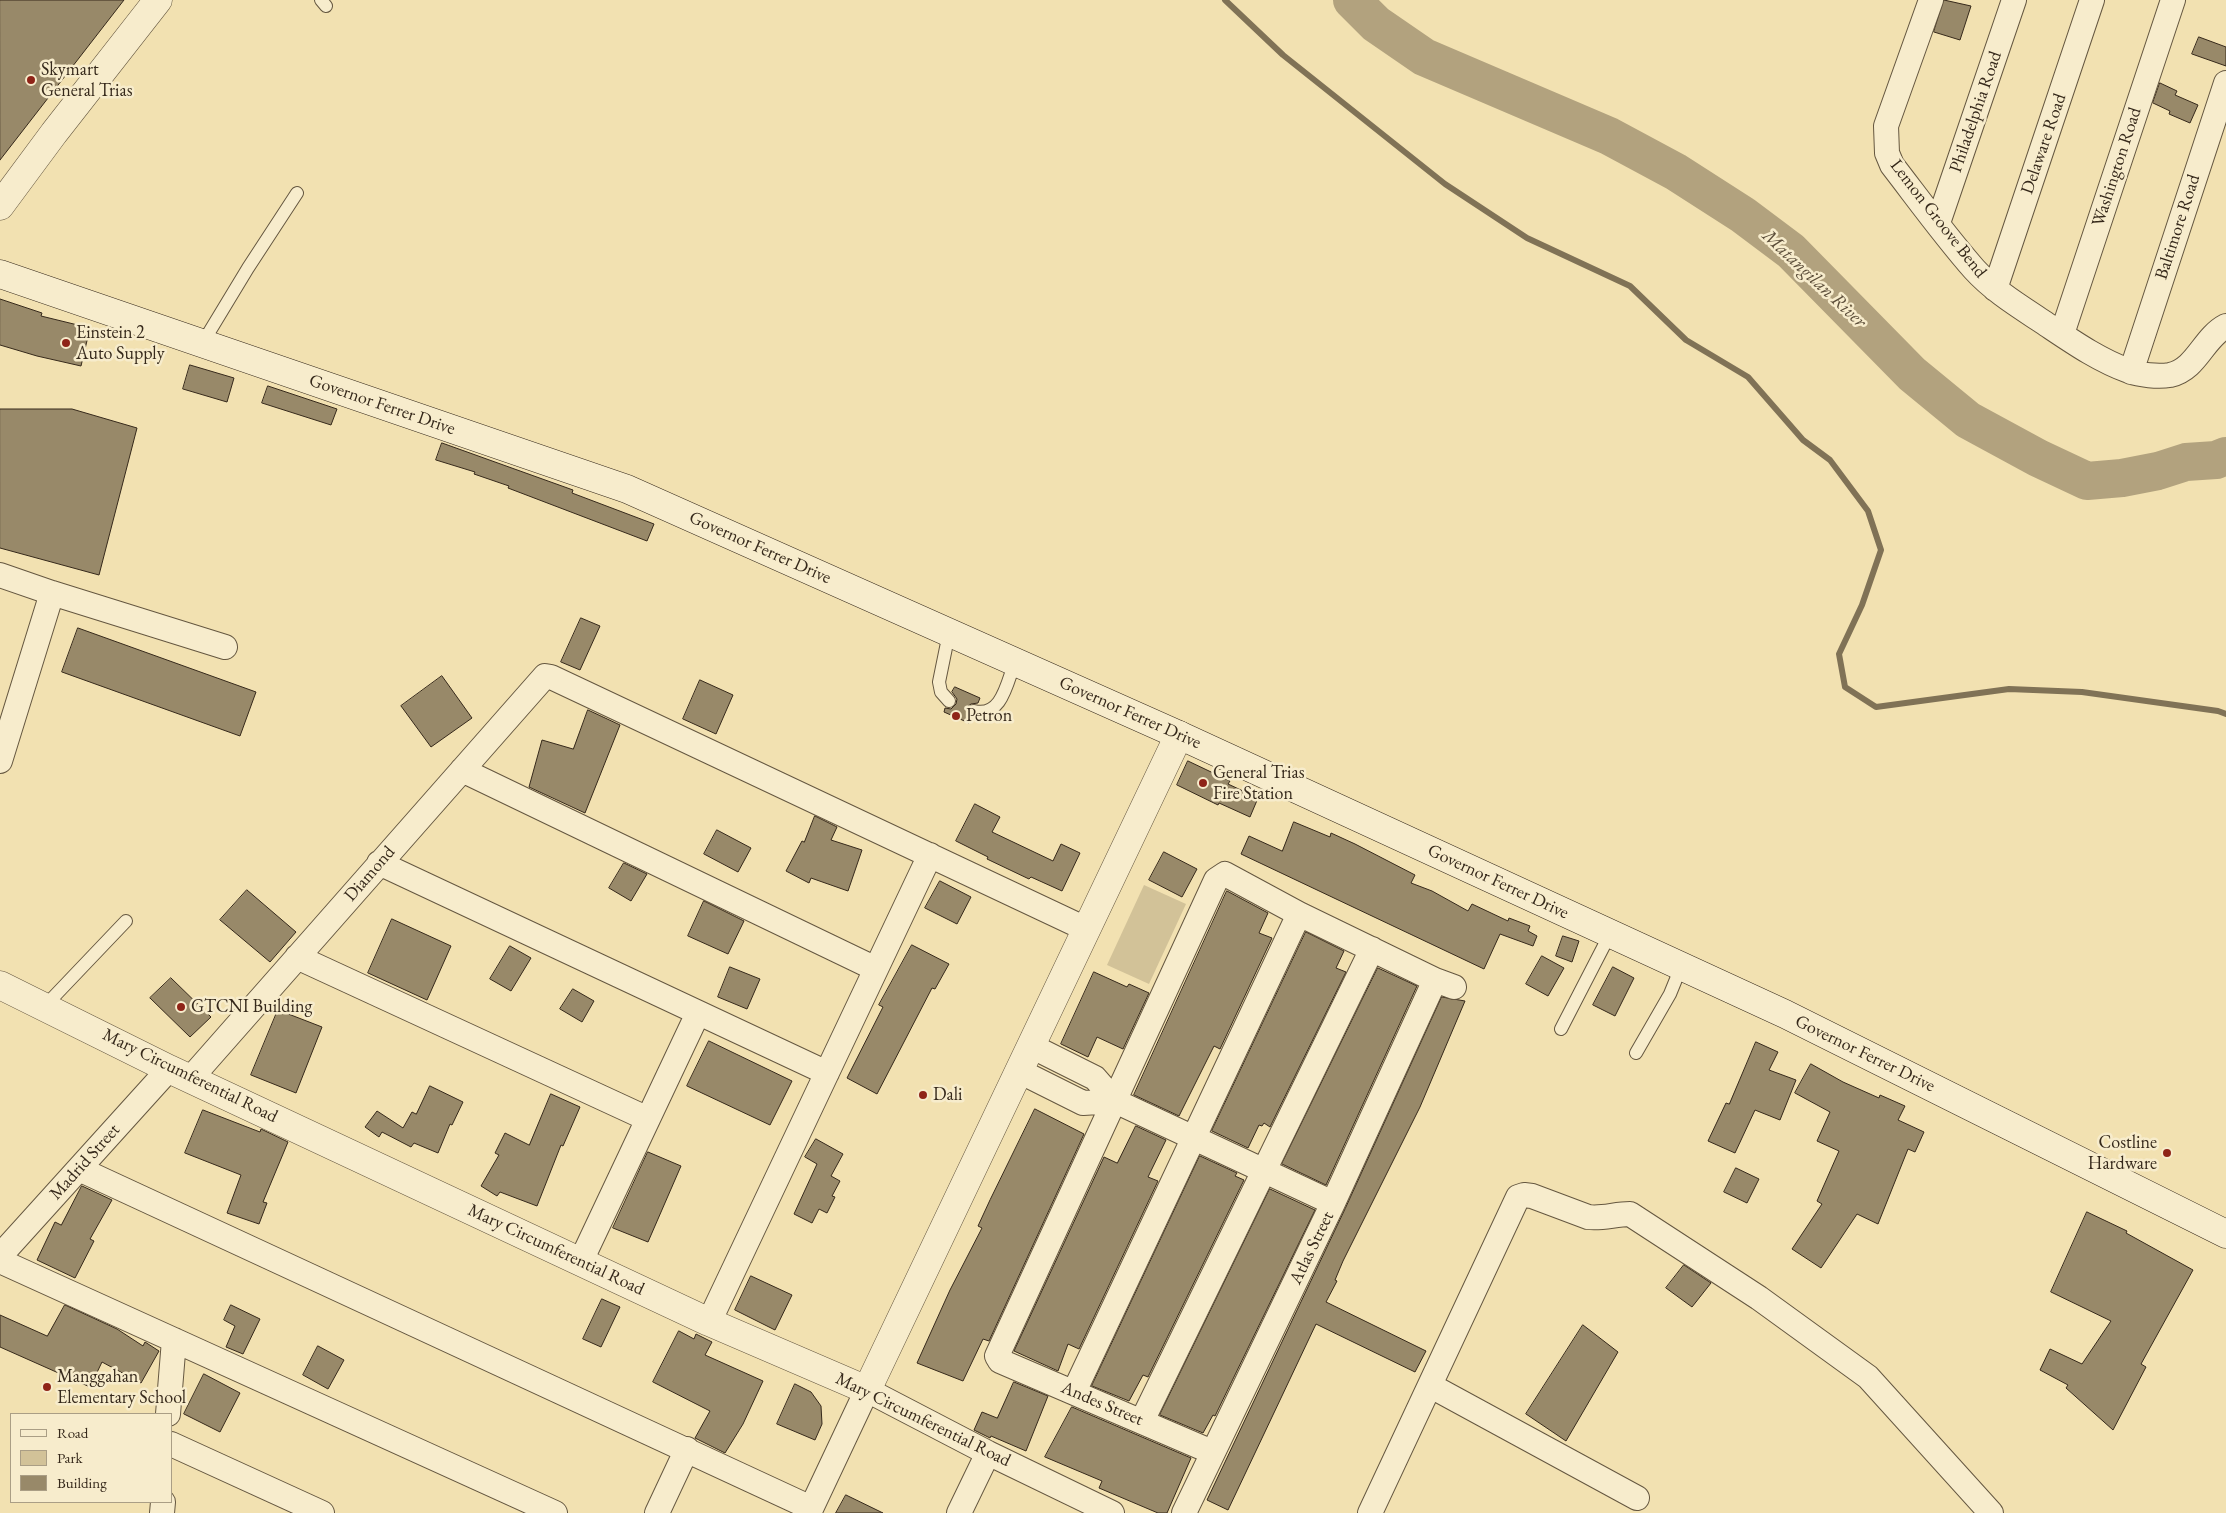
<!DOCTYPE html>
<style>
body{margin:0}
#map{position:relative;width:2226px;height:1513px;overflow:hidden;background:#f2e1b1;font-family:"EB Garamond",serif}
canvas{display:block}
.legend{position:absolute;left:10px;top:1413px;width:162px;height:90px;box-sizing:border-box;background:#f7eccc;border:1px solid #aa9e85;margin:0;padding:6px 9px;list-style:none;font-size:15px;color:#36291b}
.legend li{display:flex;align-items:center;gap:10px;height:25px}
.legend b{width:25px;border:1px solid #aa9e85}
</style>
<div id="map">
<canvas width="2226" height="1513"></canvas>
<ul class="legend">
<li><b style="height:6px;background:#f7eccc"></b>Road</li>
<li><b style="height:14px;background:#d2c298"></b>Park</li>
<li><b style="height:14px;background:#988969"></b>Building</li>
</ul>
</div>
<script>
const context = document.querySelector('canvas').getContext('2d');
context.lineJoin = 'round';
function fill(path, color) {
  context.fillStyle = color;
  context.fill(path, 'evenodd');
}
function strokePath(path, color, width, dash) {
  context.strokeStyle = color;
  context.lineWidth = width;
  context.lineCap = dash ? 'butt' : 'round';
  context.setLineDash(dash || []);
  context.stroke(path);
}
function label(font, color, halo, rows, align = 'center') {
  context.font = font + ' "EB Garamond",serif';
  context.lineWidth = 5;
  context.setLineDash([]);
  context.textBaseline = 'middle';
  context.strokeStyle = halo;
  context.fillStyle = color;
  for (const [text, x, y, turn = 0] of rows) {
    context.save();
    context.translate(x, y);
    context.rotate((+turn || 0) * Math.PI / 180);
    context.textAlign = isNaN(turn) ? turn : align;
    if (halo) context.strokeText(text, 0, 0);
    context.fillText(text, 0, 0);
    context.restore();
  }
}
const green = new Path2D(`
 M1144,885L1186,904L1149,984L1107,965Z`);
const stream = new Path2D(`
 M1225,0L1283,55L1445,184L1527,238L1630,286L1686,340L1748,377L1803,440L1830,460L1868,511L1881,550L1862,605L1839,654L1845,687L1876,707L2009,689L2082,692L2218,711L2226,714`);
const river = new Path2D(`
 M1352,0L1376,24L1424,57L1609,136L1676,172L1743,215L1791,251L1912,374L1968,420L2038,458L2087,481L2122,478L2158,471L2186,462L2216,460L2226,456`);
const building = new Path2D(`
 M0,0H124L0,160Z
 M1944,0L1971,6L1960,40L1934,32Z
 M2199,37L2226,47V66L2192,54Z
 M2160,83L2177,91L2175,95L2198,105L2190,123L2169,114L2170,111L2153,103Z
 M0,299L42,313L41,316L90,328L81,366L37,356L0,345Z
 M190,365L234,378L227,402L183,389Z
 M268,386L337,409L331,425L262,403Z
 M0,409H72L137,428L99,575L0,548Z
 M442,443L573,490L572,493L654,524L647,541L508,488L509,486L474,474L475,472L436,460Z
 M581,618L600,626L580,670L561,662Z
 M78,628L256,692L240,736L62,672Z
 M442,676L472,718L431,747L401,706Z
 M700,680L733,695L716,734L683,719Z
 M955,687L980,698L978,703L971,704L967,707V714L971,718L969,723L944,712L945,708L951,709L956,704L957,699L952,692Z
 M588,710L620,725L585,813L529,787L542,740L573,749Z
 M1188,761L1230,781L1228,784L1258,798L1250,817L1219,803L1218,805L1177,785Z
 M975,804L1000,817L992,832L1053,861L1061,844L1080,853L1062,891L1031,877L1029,879L987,859L988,857L956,841Z
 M815,816L837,827L831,840L862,850L848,891L811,878L809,883L786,871L802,841L804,842Z
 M1294,822L1330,837L1331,833L1355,844L1415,875L1411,883L1432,891L1468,911L1472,904L1508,921L1509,918L1530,926L1528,931L1537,936L1533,946L1500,934L1484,969L1241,854L1249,836L1282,851Z
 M717,830L751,848L738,872L704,854Z
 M1164,852L1197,869L1182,897L1149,880Z
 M624,863L647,874L631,901L609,888Z
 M940,881L971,897L957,924L925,908Z
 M247,890L296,932L270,962L220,920Z
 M1227,891L1268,913L1259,933L1272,938L1220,1049L1214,1046L1179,1116L1134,1095Z
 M704,901L744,921L728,954L688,936Z
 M392,919L451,946L427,1000L368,973Z
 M1306,932L1344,951L1336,968L1346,972L1270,1127L1264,1123L1262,1126L1259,1125L1248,1148L1212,1131Z
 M1563,936L1579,941L1572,962L1556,956Z
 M912,945L949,964L935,989L932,988L877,1094L847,1078L883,1007L879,1005Z
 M510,946L531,958L511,991L490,979Z
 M1542,956L1564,968L1548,996L1526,984Z
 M730,967L760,979L747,1009L718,997Z
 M1613,967L1634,978L1615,1016L1593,1005Z
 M1378,968L1417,986L1326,1185L1282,1164Z
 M1094,972L1127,987L1129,984L1149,993L1123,1049L1097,1037L1088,1057L1061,1044Z
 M171,978L211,1017L190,1037L150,998Z
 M573,989L594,1001L582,1022L560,1009Z
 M1442,997L1465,1001L1420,1107L1343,1261L1335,1280L1337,1281L1326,1302L1426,1351L1415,1372L1316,1324L1228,1510L1207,1500L1345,1209Z
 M278,1010L322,1027L296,1093L251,1075Z
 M709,1041L792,1081L770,1125L687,1086Z
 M1756,1042L1778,1052L1769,1070L1796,1080L1780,1120L1755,1110L1735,1153L1708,1141L1726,1103L1729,1104Z
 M1811,1064L1843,1082L1879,1098L1880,1095L1905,1106L1898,1120L1924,1132L1915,1152L1908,1149L1878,1224L1857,1214L1821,1268L1792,1249L1822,1204L1817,1201L1839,1151L1817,1141L1830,1112L1795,1093Z
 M430,1086L463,1102L452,1125L450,1124L438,1153L414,1143L411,1147L382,1132L379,1137L365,1127L377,1111L403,1128L412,1112L416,1114Z
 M551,1094L580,1107L563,1146L561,1145L537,1206L500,1192L497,1196L481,1186L499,1155L495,1153L505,1133L529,1145Z
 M1035,1109L1084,1134L989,1341L983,1339L963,1381L917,1363L950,1290L982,1228L978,1226L990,1200Z
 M203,1110L260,1132L261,1129L288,1142L263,1202L267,1203L259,1224L227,1213L241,1175L185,1153Z
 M1136,1126L1166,1140L1148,1177L1158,1181L1079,1349L1068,1344L1058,1371L1014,1351L1104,1157L1117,1163Z
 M816,1139L843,1154L831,1176L840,1181L832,1196L835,1197L827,1213L819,1209L812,1223L794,1214L817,1164L805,1157Z
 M648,1152L681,1166L648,1242L613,1228Z
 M1200,1156L1237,1173L1235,1176L1244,1180L1148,1377L1143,1375L1129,1401L1092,1386Z
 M1736,1168L1759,1179L1747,1203L1724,1192Z
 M82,1186L112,1200L90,1239L94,1241L75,1278L37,1260L55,1222L61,1225Z
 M1270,1189L1315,1210L1215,1416L1213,1415L1203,1433L1160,1415Z
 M2087,1212L2127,1231L2126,1233L2193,1270L2141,1364L2146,1367L2113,1430L2066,1388L2068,1385L2040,1370L2050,1349L2082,1364L2111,1321L2051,1292Z
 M1684,1265L1711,1283L1692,1307L1666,1288Z
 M751,1276L792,1295L775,1330L735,1310Z
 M602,1299L620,1307L601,1347L583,1339Z
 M65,1305L117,1329L143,1346L145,1342L159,1351L141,1383L102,1362L90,1387L0,1347V1315L47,1336Z
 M231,1305L260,1319L243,1354L226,1347L235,1326L224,1320Z
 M1583,1325L1618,1352L1566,1441L1526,1414Z
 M679,1331L694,1339L696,1334L712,1342L705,1355L763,1381L743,1424L725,1453L695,1438L710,1411L653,1382Z
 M318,1346L344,1360L328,1389L303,1375Z
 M204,1374L240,1393L220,1432L184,1414Z
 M1014,1382L1048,1396L1026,1451L991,1436L990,1438L974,1430L982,1412L997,1418Z
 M795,1384L811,1392L821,1406L822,1424L815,1440L777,1424Z
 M1072,1407L1191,1458L1167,1513H1158L1099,1488L1102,1481L1045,1457Z
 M846,1495L883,1513H836Z`);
const service = new Path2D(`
 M321,0L326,6
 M202,344L248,268L297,193
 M949,701L941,692L939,682L949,633
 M974,711C1002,718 1007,682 1015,662
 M45,1006L126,921
 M1561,1029L1610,934
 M1636,1053L1670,994L1681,967`);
const minor = new Path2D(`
 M1931,0L1886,126L1887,153L1892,165C1919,200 1945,236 1974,269C1994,291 2019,306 2043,322C2070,340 2098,360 2129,371C2140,375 2158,377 2170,375C2197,369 2203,338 2226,326
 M1938,223L2014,0
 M1995,289L2092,0
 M2062,334L2173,0
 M2131,372L2226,83
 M0,575L52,593L225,647
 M0,761L52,593
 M462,770L876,969
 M379,863L827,1073
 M297,957L648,1119
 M1031,1046L1095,1078L1115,1101L1333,1203
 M1019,1071L1083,1103L1115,1101
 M191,1078L545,676L551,677L1086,929
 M79,1169L811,1508
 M0,1256L169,1069
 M0,1261L555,1513
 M581,1261L698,1013
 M709,1322L930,855
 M1431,1386L1637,1498
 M1074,1392L1299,914
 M168,1414L174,1340
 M1142,1421L1372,949
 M171,1444L322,1513
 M1212,1452L1000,1361L997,1356L1216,880L1225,874L1299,914L1435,980L1454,987
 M162,1513L163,1502
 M657,1513L687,1449
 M809,1513L867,1390L988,1453L1112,1513
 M959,1513L988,1453
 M1184,1513L1333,1203L1435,980
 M1370,1513L1518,1197L1524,1195L1532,1196L1588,1217C1602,1219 1615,1214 1630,1214L1759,1298L1868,1377L1991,1513`);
const tertiary = new Path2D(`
 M0,206L54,133L158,0
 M0,985L169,1069L709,1322L867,1390L1179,735`);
const secondary = new Path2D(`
 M0,274L627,489L1179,735L1785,1014L2226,1234`);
const markers = [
 [31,80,5,"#8f2418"],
 [66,343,5,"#8f2418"],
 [956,716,5,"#8f2418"],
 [1203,783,5,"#8f2418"],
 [181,1007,5,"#8f2418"],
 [923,1095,5,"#8f2418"],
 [2167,1153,5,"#8f2418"],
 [47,1387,5,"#8f2418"]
];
const poiNames = [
 ["Skymart",41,70],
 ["General Trias",41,91],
 ["Einstein 2",76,333],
 ["Auto Supply",76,354],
 ["Petron",966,716],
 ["General Trias",1213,773],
 ["Fire Station",1213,794],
 ["GTCNI Building",191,1007],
 ["Dali",933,1095],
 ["Costline",2157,1143,"right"],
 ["Hardware",2157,1164,"right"],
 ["Manggahan",57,1377],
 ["Elementary School",57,1398]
];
const streetNames = [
 ["Philadelphia Road",1976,112,-71],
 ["Delaware Road",2044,144,-71],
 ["Washington Road",2117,167,-72],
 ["Lemon Groove Bend",1938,219,52],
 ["Baltimore Road",2178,227,-72],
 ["Governor Ferrer Drive",382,405,19],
 ["Governor Ferrer Drive",760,548,24],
 ["Governor Ferrer Drive",1130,713,24],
 ["Diamond",370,874,-49],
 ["Governor Ferrer Drive",1498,882,25],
 ["Governor Ferrer Drive",1865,1054,26],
 ["Mary Circumferential Road",190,1076,26],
 ["Madrid Street",85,1162,-48],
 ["Atlas Street",1312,1248,-64],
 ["Mary Circumferential Road",556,1250,25],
 ["Andes Street",1102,1404,23],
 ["Mary Circumferential Road",923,1420,26]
];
const waterNames = [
 ["Matangilan River",1814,279,43]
];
fill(green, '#d2c298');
strokePath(stream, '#807256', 6);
strokePath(river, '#b2a27e', 38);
fill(building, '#988969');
strokePath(building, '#36291b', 1);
strokePath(service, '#655740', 14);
strokePath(minor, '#655740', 26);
strokePath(tertiary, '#655740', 29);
strokePath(secondary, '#36291b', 29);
strokePath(service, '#f7eccc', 12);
strokePath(minor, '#f7eccc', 24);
strokePath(tertiary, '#f7eccc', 28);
strokePath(secondary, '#f7eccc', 28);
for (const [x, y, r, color] of markers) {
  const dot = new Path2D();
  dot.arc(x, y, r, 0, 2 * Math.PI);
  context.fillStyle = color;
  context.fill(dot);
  strokePath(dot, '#f7eccc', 2);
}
label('18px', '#36291b', '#f7eccc', poiNames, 'left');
label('18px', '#36291b', '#f7eccc', streetNames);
label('italic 19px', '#5b4d39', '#f7eccc', waterNames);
</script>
